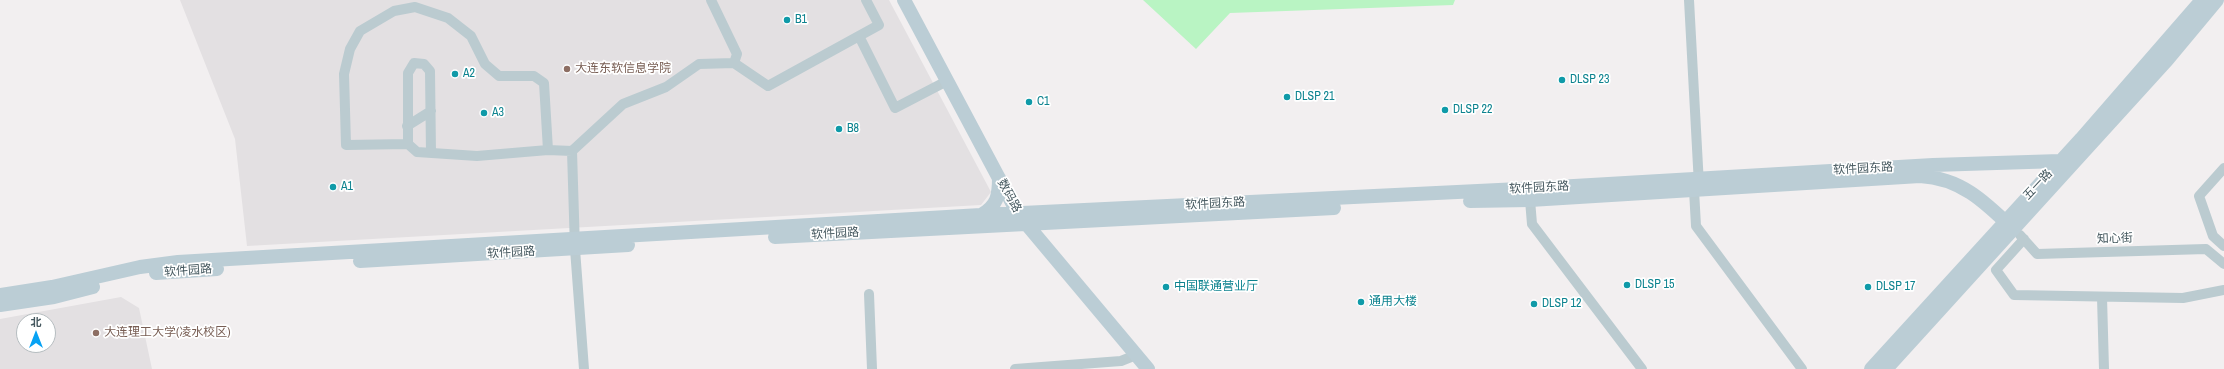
<!DOCTYPE html>
<meta charset="utf-8">
<style>
body{margin:0}
#map{position:relative;width:2224px;height:369px;overflow:hidden;background:#f2eff0;font-family:"Archivo Narrow","Noto Sans SC",sans-serif}
canvas{display:block}
.north{position:absolute;left:16px;top:313px;width:40px;height:40px;box-sizing:border-box;background:#fff;border:1px solid #b5bcbf;border-radius:50%;rotate:0deg;font-size:11px;font-weight:700;line-height:16px;text-align:center;color:#45585f}
.north::after{content:'';display:block;margin:auto;width:14px;height:18px;background:#07a2f4;clip-path:polygon(50% 0,100% 100%,50% 72%,0 100%)}
</style>
<div id="map">
<canvas width="2224" height="369"></canvas>
<div class="north">北</div>
</div>
<script>
const context = document.querySelector('canvas').getContext('2d');
context.lineJoin = 'round';
function fill(path, color) {
  context.fillStyle = color;
  context.fill(path, 'evenodd');
}
function strokePath(path, color, width, dash) {
  context.strokeStyle = color;
  context.lineWidth = width;
  context.lineCap = dash ? 'butt' : 'round';
  context.setLineDash(dash || []);
  context.stroke(path);
}
function label(font, color, halo, rows, align = 'center') {
  context.font = font + ' "Archivo Narrow","Noto Sans SC",sans-serif';
  context.lineWidth = 3.5;
  context.setLineDash([]);
  context.textBaseline = 'middle';
  context.strokeStyle = halo;
  context.fillStyle = color;
  for (const [text, x, y, turn = 0] of rows) {
    context.save();
    context.translate(x, y);
    context.rotate((+turn || 0) * Math.PI / 180);
    context.textAlign = isNaN(turn) ? turn : align;
    if (halo) context.strokeText(text, 0, 0);
    context.fillText(text, 0, 0);
    context.restore();
  }
}
const education = new Path2D(`
 M180,0H889L991,192L981,205L247,246L235,139Z
 M121,297L139,308L152,369H0V319ZM24,321H48V345H24Z`);
const green = new Path2D(`
 M1143,0H1455L1453,5L1230,13L1196,49Z`);
const street = new Path2D(`
 M711,0L737,54L734,63L768,86L879,25L866,0
 M1689,0L1699,185
 M859,36L895,108L947,81
 M407,126L431,111
 M408,144V73L414,63L424,64L430,71L431,153
 M548,150L544,83L534,76H499L485,64L471,36L448,18L415,7L394,11L360,31L350,49L344,74L346,145L408,144L417,152L477,156L548,150L572,151
 M2224,168L2199,196L2213,236L2224,246
 M1694,190L1696,226L1802,369
 M1530,200L1532,224L1642,369
 M2020,235L2037,254L2206,249L2224,264
 M2024,239L1996,270L2014,295L2183,298L2224,290
 M869,294L872,369
 M2102,297L2104,369
 M584,369L575,249L572,151L623,104L666,87L699,64L734,63
 M1015,369L1121,361L1136,355`);
const secondary = new Path2D(`
 M904,0L1018,214L1148,369
 M1470,201L1530,200L1920,176C1960,178 1984,201 2012,228
 M981,215C997,206 999,196 999,178
 M775,237L1334,208
 M360,261L628,245
 M156,273L217,269
 M0,295L52,287L140,267L178,262L981,215L1540,188L1933,165L2060,161
 M0,305L54,297L93,287
 M1871,369L2081,139L2202,0
 M1886,369L2167,60L2217,0`);
const markers = [
 [787,20,4,"#0f9aa8"],
 [567,69,4,"#8d6e63"],
 [455,74,4,"#0f9aa8"],
 [1562,80,4,"#0f9aa8"],
 [1287,97,4,"#0f9aa8"],
 [1029,102,4,"#0f9aa8"],
 [1445,110,4,"#0f9aa8"],
 [484,113,4,"#0f9aa8"],
 [839,129,4,"#0f9aa8"],
 [333,187,4,"#0f9aa8"],
 [1627,285,4,"#0f9aa8"],
 [1166,287,4,"#0f9aa8"],
 [1868,287,4,"#0f9aa8"],
 [1361,302,4,"#0f9aa8"],
 [1534,304,4,"#0f9aa8"],
 [96,333,4,"#8d6e63"]
];
const cultureNames = [
 ["B1",795,20],
 ["A2",463,74],
 ["DLSP 23",1570,80],
 ["DLSP 21",1295,97],
 ["C1",1037,102],
 ["DLSP 22",1453,110],
 ["A3",492,113],
 ["B8",847,129],
 ["A1",341,187],
 ["DLSP 15",1635,285],
 ["中国联通营业厅",1174,287],
 ["DLSP 17",1876,287],
 ["通用大楼",1369,302],
 ["DLSP 12",1542,304]
];
const educationNames = [
 ["大连东软信息学院",575,69],
 ["大连理工大学(凌水校区)",104,333]
];
const streetNames = [
 ["软件园东路",1863,169,-3],
 ["五一路",2038,185,-47],
 ["软件园东路",1539,188,-3],
 ["数码路",1009,196,61],
 ["软件园东路",1215,204,-3],
 ["软件园路",835,234,-3],
 ["知心街",2115,239,-2],
 ["软件园路",511,253,-3],
 ["软件园路",188,271,-4]
];
fill(education, '#e3e0e2');
fill(green, '#b9f4c3');
strokePath(street, '#bbcbd0', 10);
strokePath(secondary, '#bbcdd5', 14);
for (const [x, y, r, color] of markers) {
  const dot = new Path2D();
  dot.arc(x, y, r, 0, 2 * Math.PI);
  context.fillStyle = color;
  context.fill(dot);
  strokePath(dot, '#fff', 1.5);
}
label('12px', '#0d838f', '#fff', cultureNames, 'left');
label('12px', '#785e54', '#fff', educationNames, 'left');
label('12px', '#45585f', '#fff', streetNames);
</script>
